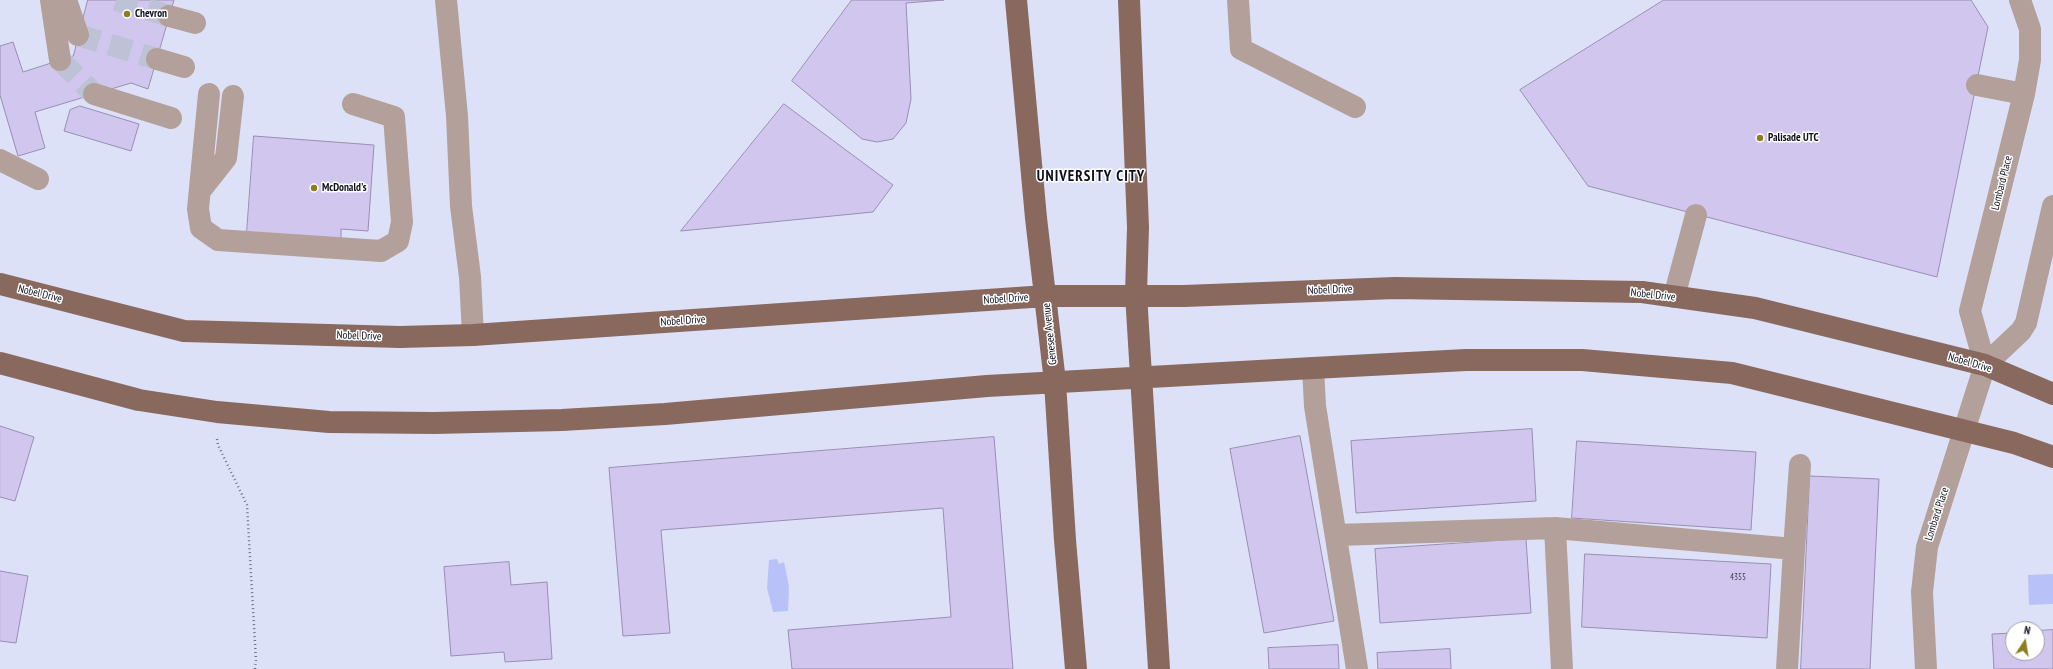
<!DOCTYPE html>
<style>
body{margin:0}
#map{position:relative;width:2053px;height:669px;overflow:hidden;background:#dde1f8;font-family:"PT Sans Narrow",sans-serif}
canvas{display:block}
.north{position:absolute;left:2005px;top:621px;width:40px;height:40px;box-sizing:border-box;background:#fff;border:1px solid #9e9fa4;border-radius:50%;rotate:12deg;font-size:11px;font-weight:700;line-height:16px;text-align:center;color:#0d0f1c}
.north::after{content:'';display:block;margin:auto;width:14px;height:18px;background:#8e7c22;clip-path:polygon(50% 0,100% 100%,50% 72%,0 100%)}
</style>
<div id="map">
<canvas width="2053" height="669"></canvas>
<div class="north">N</div>
</div>
<script>
const context = document.querySelector('canvas').getContext('2d');
context.lineJoin = 'round';
function fill(path, color) {
  context.fillStyle = color;
  context.fill(path, 'evenodd');
}
function strokePath(path, color, width, dash) {
  context.strokeStyle = color;
  context.lineWidth = width;
  context.lineCap = dash ? 'butt' : 'round';
  context.setLineDash(dash || []);
  context.stroke(path);
}
function label(font, color, halo, rows, align = 'center') {
  context.font = font + ' "PT Sans Narrow",sans-serif';
  context.lineWidth = 3;
  context.setLineDash([]);
  context.textBaseline = 'middle';
  context.strokeStyle = halo;
  context.fillStyle = color;
  for (const [text, x, y, turn = 0] of rows) {
    context.save();
    context.translate(x, y);
    context.rotate((+turn || 0) * Math.PI / 180);
    context.textAlign = isNaN(turn) ? turn : align;
    if (halo) context.strokeText(text, 0, 0);
    context.fillText(text, 0, 0);
    context.restore();
  }
}
const water = new Path2D(`
 M777,559L779,564L784,562L789,586L788,611L773,612L767,588L769,560Z
 M2053,574V604L2029,605L2028,575Z`);
const building = new Path2D(`
 M88,0H174L148,89L131,83L35,112L45,148L18,156L0,95V46L13,42L23,72L73,56Z
 M852,0H944L906,3L911,99L906,123L893,139L877,142L862,139L792,81Z
 M1664,0H1971L1988,27L1937,277L1588,186L1520,90Z
 M784,104L893,185L873,212L681,231Z
 M80,106L139,124L131,151L64,131L70,110Z
 M254,136L374,145L368,231L341,229V240L247,232Z
 M0,426L34,437L15,501L0,497Z
 M1532,429L1536,501L1356,513L1351,441Z
 M1300,436L1334,621L1264,633L1230,449Z
 M994,437L1013,669H792L788,630L951,617L943,508L661,530L670,633L623,636L609,468Z
 M1577,441L1756,452L1751,530L1572,518Z
 M1810,476L1879,479L1870,669H1801Z
 M1526,539L1531,613L1380,623L1375,549Z
 M1585,554L1771,564L1767,638L1582,627Z
 M509,562L511,585L547,582L552,659L505,662L504,652L451,656L444,567Z
 M0,571L28,576L16,643L0,641Z
 M2053,630V669H1994L1992,634L2013,633V653H2037V631Z
 M1338,645L1339,669H1269L1268,648Z
 M1450,649L1451,669H1378L1377,653Z`);
const minorTunnel = new Path2D(`
 M116,0L169,16
 M78,35L157,59
 M60,60L94,94`);
const path = new Path2D(`
 M217,439L218,445L247,505L256,660L255,669`);
const minor = new Path2D(`
 M51,0L60,60
 M66,0L78,35
 M446,0L457,116L461,206L470,277L473,335
 M1238,0L1241,49L1355,107
 M169,16L195,23
 M157,59L184,67
 M1977,85L2024,94
 M94,94L171,118
 M209,94L198,209L201,228L218,240L381,251L398,241L402,222L394,117L353,104
 M0,160L38,179
 M200,191L226,158L233,96
 M1674,297L1696,215
 M1985,365L1970,311L2024,94L2030,60V29L2020,0
 M1313,368L1315,406L1357,669
 M1555,528L1562,669
 M1337,535L1555,528L1794,549L1787,669
 M1794,549L1800,465
 M1926,669L1922,592L1927,547L1985,365L2021,331L2026,323L2053,206`);
const major = new Path2D(`
 M1016,0L1036,218L1055,382L1065,540L1076,669
 M1129,0L1138,227L1136,294L1159,669
 M0,284L184,331L400,337L473,335L1046,296H1184L1395,288L1642,292L1755,308L1985,365L2053,394
 M0,363L139,400L217,412L329,422L434,423L562,420L665,414L987,386L1313,368L1466,360H1582L1732,373L2014,443L2053,457`);
const markers = [
 [127,14,4,"#8e7c22"],
 [1760,138,4,"#8e7c22"],
 [314,188,4,"#8e7c22"]
];
const numberNames = [
 ["4355",1738,577]
];
const poiNames = [
 ["Chevron",135,14],
 ["Palisade UTC",1768,138],
 ["McDonald's",322,188]
];
const streetNames = [
 ["Lombard Place",2002,183,-76],
 ["Nobel Drive",1330,290,-2],
 ["Nobel Drive",40,294,14],
 ["Nobel Drive",1653,295,6],
 ["Nobel Drive",1006,299,-4],
 ["Nobel Drive",683,321,-4],
 ["Genesee Avenue",1050,334,-96],
 ["Nobel Drive",359,336,2],
 ["Nobel Drive",1970,363,16],
 ["Lombard Place",1937,514,-72]
];
const districtNames = [
 ["UNIVERSITY CITY",1091,177]
];
fill(water, '#b9c2f8');
fill(building, '#d1c7ee');
strokePath(building, '#988eb2', 1);
strokePath(minorTunnel, '#bec2d7', 22, [22, 11]);
strokePath(path, '#707385', 2.5, [1, 3]);
strokePath(minor, '#b3a09a', 22);
strokePath(major, '#89685e', 22);
for (const [x, y, r, color] of markers) {
  const dot = new Path2D();
  dot.arc(x, y, r, 0, 2 * Math.PI);
  context.fillStyle = color;
  context.fill(dot);
  strokePath(dot, '#fff', 1.5);
}
label('9px', '#3e3d50', null, numberNames);
label('bold 11px', '#0d0f1c', '#fff', poiNames, 'left');
label('11px', '#0d0f1c', '#fff', streetNames);
context.letterSpacing = '1px';
label('bold 15px', '#0d0f1c', '#fff', districtNames);
context.letterSpacing = '0px';
</script>
